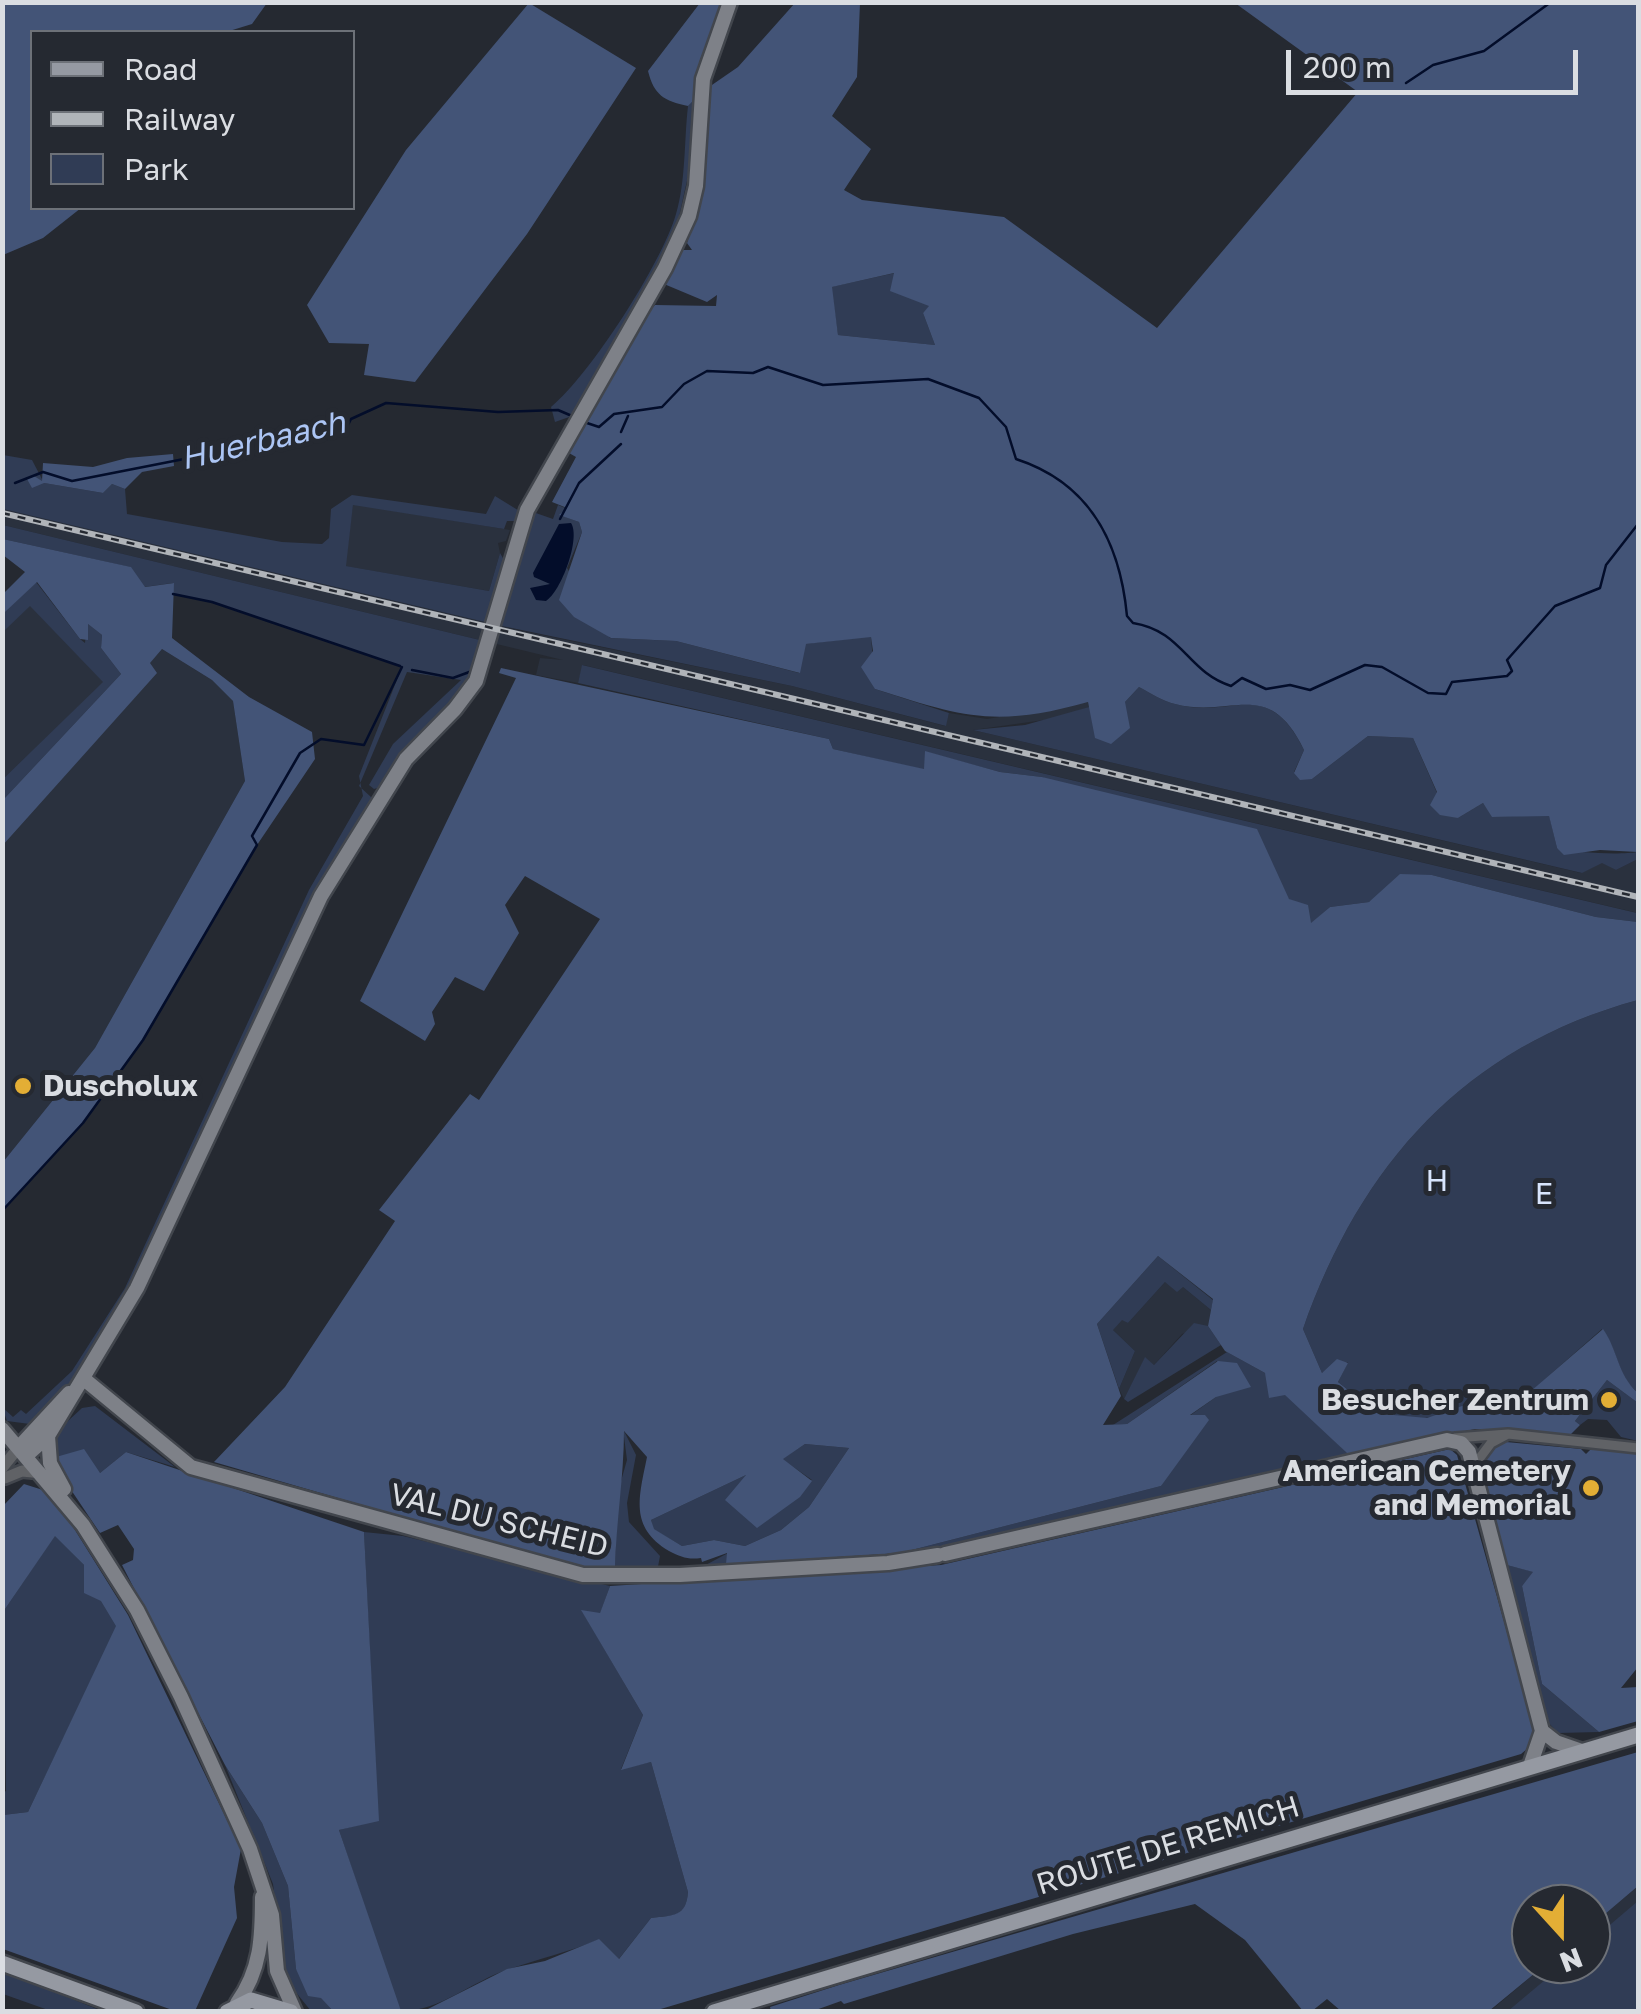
<!DOCTYPE html>
<style>
body{margin:0}
#map{position:relative;width:1641px;height:2014px;overflow:hidden;background:#252931;font-family:"Golos Text",sans-serif}
canvas{display:block}
.frame{position:absolute;inset:0;border:5px solid #dadde2;pointer-events:none}
.legend{position:absolute;left:30px;top:30px;width:325px;height:180px;box-sizing:border-box;background:#252931;border:2px solid #6d7178;margin:0;padding:12px 18px;list-style:none;font-size:30px;color:#dadde2}
.legend li{display:flex;align-items:center;gap:20px;height:50px}
.legend b{width:50px;border:2px solid #6d7178}
.north{position:absolute;left:1511px;top:1884px;width:100px;height:100px;box-sizing:border-box;background:#252931;border:2px solid #6d7178;border-radius:50%;rotate:159deg;font-size:28px;font-weight:700;line-height:40px;text-align:center;color:#dadde2}
.north::after{content:'';display:block;margin:auto;width:35px;height:45px;background:#e3ae35;clip-path:polygon(50% 0,100% 100%,50% 72%,0 100%)}
.scale{position:absolute;left:1286px;top:50px;width:292px;height:45px;box-sizing:border-box;border:5px solid #dadde2;border-top:0;padding-left:12px;font-size:30px;line-height:35px;white-space:nowrap;color:#dadde2;-webkit-text-stroke:8px #252931;paint-order:stroke}
</style>
<div id="map">
<canvas width="1641" height="2014"></canvas>
<div class="frame"></div>
<ul class="legend">
<li><b style="height:12px;background:#9599a2"></b>Road</li>
<li><b style="height:12px;background:#b0b4b9"></b>Railway</li>
<li><b style="height:28px;background:#303c55"></b>Park</li>
</ul>
<div class="north">N</div>
<div class="scale">200 m</div>
</div>
<script>
const context = document.querySelector('canvas').getContext('2d');
context.lineJoin = 'round';
function fill(path, color) {
  context.fillStyle = color;
  context.fill(path, 'evenodd');
}
function strokePath(path, color, width, dash) {
  context.strokeStyle = color;
  context.lineWidth = width;
  context.lineCap = dash ? 'butt' : 'round';
  context.setLineDash(dash || []);
  context.stroke(path);
}
function label(font, color, halo, rows, align = 'center') {
  context.font = font + ' "Golos Text",sans-serif';
  context.lineWidth = 10;
  context.setLineDash([]);
  context.textBaseline = 'middle';
  context.strokeStyle = halo;
  context.fillStyle = color;
  for (const [text, x, y, turn = 0] of rows) {
    context.save();
    context.translate(x, y);
    context.rotate((+turn || 0) * Math.PI / 180);
    context.textAlign = isNaN(turn) ? turn : align;
    if (halo) context.strokeText(text, 0, 0);
    context.fillText(text, 0, 0);
    context.restore();
  }
}
const built = new Path2D(`
 M353,504L510,530L506,541L498,543L500,553L489,591L345,566Z
 M3,509L522,631L792,686L945,726L949,713L987,719L1088,702L1089,707L1058,718L973,730L1581,873L1602,862L1616,870L1638,859V913L583,665L578,683L536,675L540,658L563,660L3,525Z
 M30,605L104,682L3,779V632Z
 M162,649L212,680L233,701L245,781L95,1048L3,1162V845L156,673L149,663Z
 M1165,1282L1183,1287L1211,1310L1208,1326L1182,1334L1154,1365L1145,1358L1124,1399L1119,1389L1135,1351L1112,1329L1122,1319L1128,1323Z
 M1638,1886V2011L1489,2012L1546,1964H1591V1926Z`);
const green = new Path2D(`
 M694,100V149L673,244L572,416L555,422L551,407C590,375 662,263 676,214C686,181 684,140 688,106Z
 M895,273L930,306L923,313L935,345L838,335L831,287Z
 M3,455L32,460L44,483L103,493L112,484L125,489L127,514L282,542L322,544L329,538L331,509L352,495L486,514L495,496L521,512L517,521H507L504,529L353,505L346,566L489,591L500,553L504,560L485,622L3,509Z
 M558,505L568,509L560,515L579,522L582,532L567,568L610,638L676,641L799,673L805,644L871,636L875,689L949,713L946,726L792,686L502,626L501,615L533,512L553,519Z
 M3,525L484,641L470,683L421,733L381,787L374,789L369,785L393,744L461,680L407,672L359,786L371,797V804L108,1333L81,1371L30,1424L7,1421L2,1407L13,1417L21,1410L26,1414L72,1371L125,1288L309,890L363,796L359,776L402,667L212,602L173,594V583L144,587L130,567L3,539Z
 M36,582L80,639L85,643L87,623L102,635L101,648L121,674L3,800V779L103,682L30,606L3,632V614Z
 M582,665L1637,913L1638,922L1596,917L1432,875L1369,902L1330,907L1311,924L1289,899L1042,777L1000,772L926,752L925,770L833,749L829,739L578,683Z
 M1139,687C1150,693 1163,701 1175,704C1233,720 1267,675 1304,750L1294,772L1312,779L1368,736L1413,738L1437,793L1458,818L1483,803L1493,817L1549,815L1557,848C1575,853 1620,855 1638,852V859L1616,870L1602,863L1582,873L973,730L1025,725L1089,707L1125,702Z
 M1638,1000V1393C1617,1375 1618,1350 1602,1329L1503,1416C1454,1400 1467,1414 1425,1418C1389,1421 1365,1403 1338,1382L1348,1362L1322,1373L1303,1329C1361,1164 1465,1047 1638,1000Z
 M1158,1256L1213,1300L1211,1310L1183,1287L1177,1292L1165,1282L1128,1323L1122,1320L1113,1330L1135,1351L1119,1389L1097,1324Z
 M1194,1323L1208,1326L1221,1345L1128,1402L1124,1399L1145,1357L1154,1365Z
 M1227,1352L1265,1373L1349,1455L926,1553L702,1567L728,1553L727,1564L900,1553L1161,1486L1188,1417L1216,1397L1217,1361L1127,1424L1113,1425Z
 M1607,1380L1638,1403V1441L1621,1437L1607,1420L1588,1419L1580,1425L1575,1421Z
 M95,1406L175,1467L126,1452L100,1473L57,1469L55,1433L82,1408Z
 M623,1429L636,1455L627,1503L629,1522L660,1556L657,1572L615,1569L617,1495L627,1460Z
 M805,1444L849,1448L809,1507L781,1530L745,1546L714,1540L682,1546L653,1529L651,1520L748,1474L812,1480L782,1459Z
 M364,1532L403,1536L610,1586L600,1614L582,1611L643,1715L621,1769L651,1762L688,1892C686,1918 674,1915 651,1918L618,1960L598,1940C568,1952 539,1959 509,1969C472,1981 441,2011 401,2011L397,2004L339,1830L378,1820Z
 M55,1535L84,1565L117,1626L28,1812L3,1815V1793L6,1791L3,1612Z
 M1503,1564L1534,1572L1522,1586L1542,1684L1599,1732L1558,1733L1544,1718Z
 M225,1765L262,1823L288,1886L296,1969L333,2011H311L286,1980L273,1884Z
 M1638,1901V2011H1508L1564,1964H1591V1941Z
 M2,1971L102,2011H51L3,1994Z`);
const forest = new Path2D(`
 M3,2H267V3L252,24L226,32H32V208H81L43,238L3,255Z
 M529,3L636,68L527,234L415,382L364,375L369,344L329,343L307,305L406,150Z
 M700,3H724L700,60L694,100L688,106C664,101 654,95 648,71Z
 M795,3H860L857,77L832,116L871,149L844,190L862,200L1004,217L1157,328L1358,92L1235,3H1638V852L1600,850L1564,855L1557,848L1549,816L1492,817L1483,803L1458,818L1440,815L1430,805L1437,792L1413,738L1368,736L1312,779L1300,780L1294,773L1304,750C1268,676 1233,719 1175,704C1163,701 1150,693 1139,687L1125,702L1130,728L1111,744L1095,738L1088,702C995,728 963,717 875,689L861,667L873,651L871,637L806,644L800,673L676,641L611,638L574,617L559,600L582,532L579,522L559,515L567,508L552,502L576,457L569,453L570,445L643,317L655,305L716,306L717,295L707,302L664,284L683,250H692L687,243L695,216L709,87L738,67ZM894,273L890,291L929,306L923,313L935,345L838,335L832,287Z
 M173,454L174,466L142,472L125,489L112,484L103,493L44,483L32,488L27,479L34,476L42,481L43,463L93,467L127,458Z
 M3,539L131,567L145,587L174,583L172,638L249,697L312,732L315,759L257,845L143,1040L83,1123L3,1211V1162L95,1048L245,781L233,701L212,680L162,649L150,663L157,673L3,845V800L121,674L101,648L102,635L88,624V640L80,639L37,582L3,614V594L25,572L3,555Z
 M501,668L829,739L833,749L924,769L925,751L1000,772L1042,777L1257,829L1289,899L1308,905L1311,923L1330,907L1369,902L1400,874L1432,875L1596,917L1638,922V1000C1465,1047 1361,1164 1303,1329L1322,1373L1337,1359L1348,1363L1338,1382L1371,1408L1381,1393L1393,1399L1394,1415L1427,1418L1468,1404L1503,1415L1603,1329C1618,1350 1617,1374 1638,1393V1403L1607,1380L1575,1421L1580,1425L1570,1435L1475,1429L1349,1455L1285,1395L1269,1398L1265,1373L1225,1351L1208,1326L1213,1299L1158,1256L1097,1324L1121,1396L1103,1425L1127,1424L1218,1361L1237,1363L1251,1387L1216,1397L1190,1415H1205L1209,1420L1161,1486L900,1553L726,1564L727,1553L702,1562L701,1558C688,1560 681,1557 669,1551C629,1527 639,1497 647,1457L624,1431C624,1476 616,1522 615,1569L579,1568L214,1462L285,1387L395,1221L379,1210L470,1094L479,1100L600,919L525,876L505,905L519,933L484,991L455,977L432,1012L435,1024L425,1041L360,1001L516,678L499,673ZM805,1444L849,1448L809,1507L781,1530L745,1546L714,1540L682,1546L654,1529L651,1520L746,1475L725,1500L757,1528L800,1497L812,1481L783,1459Z
 M1506,1442L1581,1449L1586,1454L1596,1444L1638,1448V1667L1621,1688L1638,1687V1721L1599,1732L1542,1684L1522,1586L1533,1572L1503,1564L1482,1470C1484,1453 1491,1447 1506,1442Z
 M84,1449L100,1473L126,1452L364,1532L379,1821L339,1830L401,2011H333L321,1998L308,1996L296,1969L288,1886L262,1823L225,1765L122,1565L133,1560L134,1549L118,1525L100,1533L57,1469L56,1457Z
 M1450,1449L1457,1455L1532,1721L1534,1743L1521,1754L654,2011L422,2012L507,1969L545,1961L599,1939L619,1959L651,1918C674,1915 686,1917 688,1892L651,1762L621,1770L643,1715L581,1610L600,1613L610,1586L941,1565Z
 M24,1484L46,1491L65,1514L128,1615L241,1849L234,1887L237,1918L195,2011H175L3,1949V1815L28,1812L116,1626L101,1601L84,1593V1565L55,1536L3,1612V1506Z
 M1638,1752V1886L1591,1926V1904H1531V1964H1546L1489,2011H1341L1327,1999L1312,2011H1303L1245,1940L1195,1904L1073,1934L844,2004L841,2001L813,2011H771L770,2007L839,1985Z`);
const water = new Path2D(`
 M571,523C581,538 561,592 546,601L536,600L530,588L550,584L534,577L533,573L559,524Z`);
const stream = new Path2D(`
 M1406,83L1433,65L1484,51L1551,2
 M587,423L599,427L614,414L662,407L684,384L707,371L753,373L768,367L823,385L928,379L979,398L1006,427L1016,459C1090,483 1120,542 1127,616L1133,623C1183,631 1187,672 1231,686L1242,678L1266,689L1290,685L1310,690L1365,665L1382,667L1428,693L1446,694L1452,682L1507,676L1512,671L1507,660L1555,606L1600,588L1606,565L1638,524
 M621,432L628,416
 M15,483L43,472L72,481L347,427L351,419L386,403L498,412L558,410L572,416
 M560,519L579,483L621,444
 M173,594L212,602L400,666
 M412,670L453,678L472,671
 M2,1211L83,1123L143,1040L257,845L252,836L300,753L321,739L364,745L402,667`);
const minor = new Path2D(`
 M1455,1438L1508,1434L1638,1448
 M1473,1467L1491,1443L1506,1435`);
const tertiary = new Path2D(`
 M2,1468L19,1447
 M5,1478L22,1471L43,1473`);
const secondary = new Path2D(`
 M84,1379L191,1467L583,1575H680L888,1563L938,1555
 M2,1429L83,1525L137,1610L181,1697L250,1849L272,1915L277,1971L295,2012
 M48,1436L50,1463L64,1489
 M19,1447L69,1393
 M27,1455L48,1436L137,1288L321,896L406,759L455,709L476,681L527,510L665,268L689,216L696,186L703,79L730,2
 M945,1554L1447,1440L1461,1443L1469,1452L1542,1731L1530,1766
 M1542,1731L1556,1742L1582,1751
 M237,2003C261,1970 262,1937 262,1897`);
const primary = new Path2D(`
 M2,1963L136,2012
 M227,2012L251,2000L291,2012
 M714,2012L1638,1735`);
const rail = new Path2D(`
 M2,513L1638,897`);
const markers = [
 [23,1086,10,"#e3ae35"],
 [1609,1400,10,"#e3ae35"],
 [1591,1488,10,"#e3ae35"]
];
const poiNames = [
 ["Duscholux",43,1086,"left"],
 ["Besucher Zentrum",1589,1400],
 ["American Cemetery",1571,1471],
 ["and Memorial",1571,1505]
];
const parkNames = [
 ["H",1437,1181],
 ["E",1544,1194]
];
const streetNames = [
 ["VAL DU SCHEID",499,1521,14],
 ["ROUTE DE REMICH",1168,1846,-17]
];
const waterNames = [
 ["Huerbaach",263,441,-13]
];
fill(built, '#2a313e');
fill(green, '#303c55');
fill(forest, '#435477');
fill(water, '#030d2a');
strokePath(stream, '#030d2a', 2.5);
strokePath(minor, '#42464d', 14);
strokePath(tertiary, '#42464d', 16);
strokePath(secondary, '#42464d', 19);
strokePath(primary, '#42464d', 20);
strokePath(minor, '#606266', 9);
strokePath(tertiary, '#606266', 11);
strokePath(secondary, '#7e8188', 14);
strokePath(primary, '#9599a2', 15);
strokePath(rail, '#b0b4b9', 6);
strokePath(rail, '#252931', 2.5, [8]);
for (const [x, y, r, color] of markers) {
  const dot = new Path2D();
  dot.arc(x, y, r, 0, 2 * Math.PI);
  context.fillStyle = color;
  context.fill(dot);
  strokePath(dot, '#252931', 4);
}
label('bold 30px', '#dadde2', '#252931', poiNames, 'right');
label('30px', '#d8e5fd', '#252931', parkNames);
label('30px', '#dadde2', '#252931', streetNames);
label('italic 32px', '#acc5f4', '#252931', waterNames);
</script>
